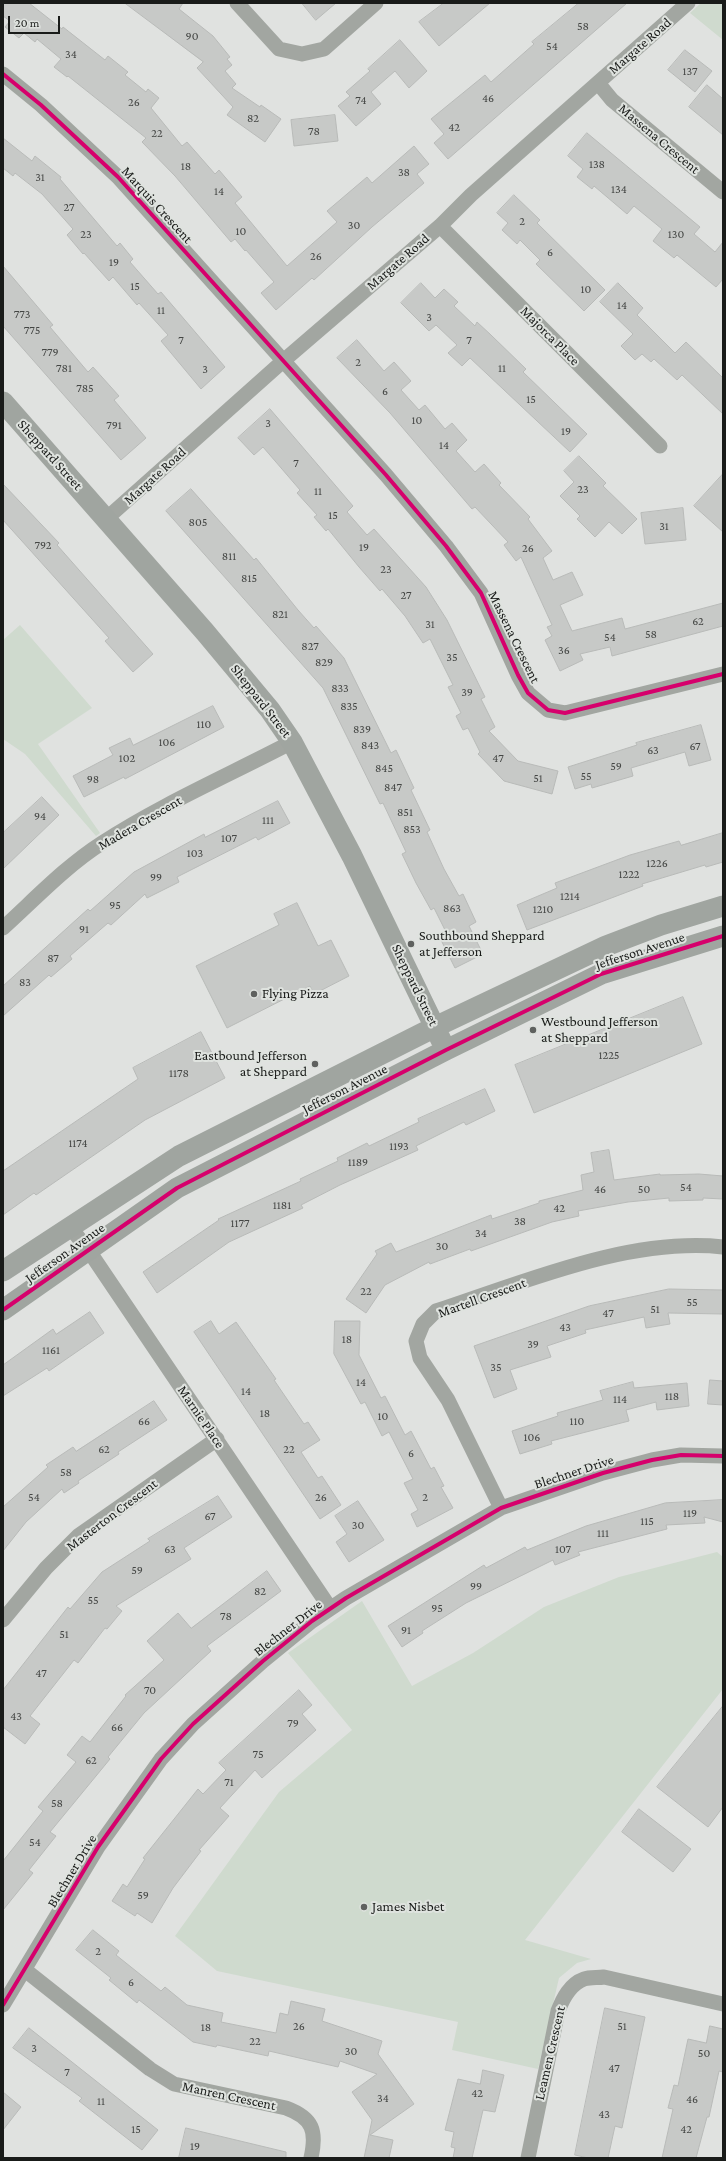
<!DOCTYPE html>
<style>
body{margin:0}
#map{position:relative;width:726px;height:2161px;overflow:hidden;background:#e0e2e0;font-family:"Crimson Pro",serif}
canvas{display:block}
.frame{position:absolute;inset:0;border:4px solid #191b19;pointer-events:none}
.scale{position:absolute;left:8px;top:16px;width:52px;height:18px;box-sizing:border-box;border:2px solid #191b19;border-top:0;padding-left:5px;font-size:12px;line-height:14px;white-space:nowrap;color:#191b19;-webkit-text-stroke:3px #dfe3df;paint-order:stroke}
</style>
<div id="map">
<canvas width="726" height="2161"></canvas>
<div class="frame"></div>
<div class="scale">20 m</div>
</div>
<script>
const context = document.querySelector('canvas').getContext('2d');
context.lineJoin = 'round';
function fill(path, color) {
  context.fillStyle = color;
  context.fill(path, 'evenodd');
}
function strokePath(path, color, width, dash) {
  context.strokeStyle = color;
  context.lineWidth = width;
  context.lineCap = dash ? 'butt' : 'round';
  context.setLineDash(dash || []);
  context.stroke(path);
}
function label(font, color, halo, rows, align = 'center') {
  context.font = font + ' "Crimson Pro",serif';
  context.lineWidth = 4;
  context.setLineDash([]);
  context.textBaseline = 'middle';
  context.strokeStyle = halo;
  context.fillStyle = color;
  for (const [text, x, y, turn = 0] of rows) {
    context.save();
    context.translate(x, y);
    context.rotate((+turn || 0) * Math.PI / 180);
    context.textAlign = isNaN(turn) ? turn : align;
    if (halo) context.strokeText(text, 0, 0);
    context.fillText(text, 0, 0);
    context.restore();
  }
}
const green = new Path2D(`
 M701,3H723V40L690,13Z
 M20,625L92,708L38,744L100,833L96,836L25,754L3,739V640Z
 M717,1552L723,1557V1689L525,1940L591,1959L577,1963L559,1978L538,2069L452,2050L458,2022L217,1971L175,1936L279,1792L352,1730L288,1653L362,1601L412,1686L473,1653L544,1607L619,1577Z`);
const building = new Path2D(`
 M3,3H29L62,29L63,27L105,60L108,56L128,72L125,75L146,92L148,89L159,98L151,108L182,146L187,142L215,174L219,170L242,197L235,203L287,266L337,222L327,211L367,177L372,183L414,146L429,164L417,174L424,183L372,227L314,280L312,278L276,310L261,293L274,282L246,250L245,251L235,239L231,242L175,176L142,142L146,138L68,76L67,77L54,67L61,59L37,39L35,42L24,33L19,38L5,27L10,21L3,16Z
 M125,3H183L179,9L213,36L230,57L227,59L232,65L225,71L236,84L232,88L260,107L261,105L281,119L265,142L227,115L233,107L197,68L203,62Z
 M302,3H336L316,20Z
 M444,3H490L439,46L419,22Z
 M579,3H627L448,159L434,143L444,134L431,119L485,75L491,82L534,44L532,42Z
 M400,40L427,71L409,88L395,71L371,92L381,104L356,126L338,106L350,96L346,92L370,71L368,69Z
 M685,50L712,71L695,92L668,70Z
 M707,85L723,99V135L689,107Z
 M335,115L338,141L294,146L291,120Z
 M587,133L700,227L694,234L715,252L723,242V279L716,287L677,255L674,258L653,241L662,229L634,206L627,214L594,186L592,189L577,177L583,169L568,156Z
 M3,138L32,161L35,156L61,177L60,179L117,246L120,243L133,259L130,262L158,294L161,292L225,367L201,389L161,341L168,335L139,303L137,305L113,277L109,281L84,253L83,254L67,235L73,229L42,194L15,173L13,176L3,168Z
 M514,195L540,220L537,223L605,290L584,311L536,264L540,260L520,240L517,244L502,230L508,223L497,213Z
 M3,266L53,325L50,327L88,372L93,367L119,396L114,400L146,438L121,460L3,326Z
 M421,283L435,298L444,289L458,302L454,306L475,326L477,322L491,335L526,369L523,372L587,434L570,452L470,358L462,366L448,353L457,345L436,325L429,331L401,303Z
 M618,283L643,308L637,315L675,353L686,342L723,378V414L682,375L677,380L654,359L651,362L642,354L635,360L621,346L633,334L600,302Z
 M357,340L384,371L394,362L411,381L401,390L419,410L425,405L445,429L452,423L467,440L456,451L475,472L484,464L501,483L499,485L530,517L528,519L552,551L543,558L553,580L572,572L583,595L560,605L572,631L622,618L625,629L723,603V626L612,656L610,647L580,654L583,660L560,671L545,640L552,636L547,627L552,625L521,557L516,561L504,545L508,542L475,507L472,509L390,413L337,358Z
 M270,409L353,506L347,512L367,535L374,529L426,587L447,620L485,697L481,699L495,727L489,731L518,761L558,771L552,794L504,781L478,754L480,752L468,728L463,730L456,716L461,713L448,687L453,685L430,639L423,643L405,616L382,589L380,591L359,567L328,529L326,531L314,517L317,515L297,493L300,490L263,447L254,455L238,438Z
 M579,456L606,483L603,486L637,519L622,534L609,522L595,537L577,519L580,516L560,496L574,482L564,471Z
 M723,474V532L694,506Z
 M3,484L59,543L57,545L153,654L133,672L105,641L109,638L3,520Z
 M191,489L254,560L256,558L298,610L314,628L316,626L344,658L391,753L396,750L414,788L411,790L430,830L427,832L444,869L459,896L463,894L476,922L469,926L483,954L455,968L441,940L448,936L434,908L431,910L416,883L402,854L406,852L383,803L380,804L323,688L166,511Z
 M683,508L686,540L645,544L641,513Z
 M213,706L224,727L125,779L124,777L84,797L73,776L113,755L109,748L130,738L133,745Z
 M701,725L711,760L689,766L685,752L631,768L633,776L592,788L591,784L575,789L568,767L637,745L636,743Z
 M42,797L59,815L3,869V833Z
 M278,801L290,823L258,840L256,837L177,877L179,882L147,898L145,894L111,925L108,923L70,956L72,959L51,977L49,975L3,1016V986L88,909L90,911L134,872L204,834L205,837Z
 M723,833V862L706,867L705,865L642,884L643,886L527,930L517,905L557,888L555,883L630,855L679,841L681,845Z
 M297,903L318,946L331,940L349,976L314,994L310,986L227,1028L196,966L279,925L274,914Z
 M683,997L702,1044L534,1113L515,1065Z
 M201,1032L225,1078L145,1120L36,1195L34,1193L3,1215V1171L138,1079L133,1068Z
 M485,1089L495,1111L466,1125L464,1122L416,1146L418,1150L340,1185L301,1205L303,1208L229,1242L157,1293L143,1272L219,1220L218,1219L301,1181L300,1179L338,1161L337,1158L367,1143L369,1146L419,1122L418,1119Z
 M609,1150L614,1180L660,1174V1175L699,1174L723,1176V1199L703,1198V1200L669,1201V1198L628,1202L578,1211L579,1216L552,1222L471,1251L470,1249L430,1264L429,1262L385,1285L366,1313L346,1299L377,1254L375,1251L391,1243L396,1252L491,1215L492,1219L539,1203V1201L583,1190L581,1175L594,1172L591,1153Z
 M669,1289L723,1290V1314L668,1313L670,1324L646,1328L644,1317L585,1330L586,1333L547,1346L551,1357L510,1370L517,1389L494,1398L474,1346L589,1306Z
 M90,1312L104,1333L49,1371L47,1368L3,1396V1365L53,1329L56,1334Z
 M211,1321L219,1334L236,1322L276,1379L274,1380L304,1424L308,1422L320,1440L301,1452L318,1478L322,1476L341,1505L320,1519L194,1332Z
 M335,1321H360L359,1355L381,1398L385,1396L405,1435L411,1431L431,1469L434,1467L444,1486L441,1487L453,1508L417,1527L411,1514L418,1510L404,1483L413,1479L389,1432L382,1436L365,1402L361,1404L334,1354Z
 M710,1380L723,1381V1405L708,1404Z
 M633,1382L634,1388L687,1383L689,1406L657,1410L656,1402L626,1410L629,1421L551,1441L552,1444L520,1454L512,1431L558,1416L557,1413L603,1400L600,1391Z
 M154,1401L167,1420L118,1452L119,1454L78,1481L79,1483L64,1493L62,1489L26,1522L3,1551V1507L48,1467L46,1465L73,1447L76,1451Z
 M218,1496L232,1517L184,1548L191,1559L116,1606L122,1611L107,1629L105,1628L78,1663L74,1660L30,1716L40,1724L25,1744L3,1727V1690L68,1607L70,1609L102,1572L150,1541L148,1539Z
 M723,1500V1522L704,1517L705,1523L666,1525L667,1529L578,1552L580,1555L555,1565L553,1560L466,1603L422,1631L423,1633L402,1647L388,1626L484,1565L486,1568L525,1547L527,1550L586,1526L665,1503Z
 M358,1501L384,1540L349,1562L336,1542L347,1534L335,1516Z
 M267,1571L281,1591L207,1646L211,1651L144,1713L108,1757L110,1759L50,1832L56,1836L29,1870L33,1873L3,1910V1861L43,1811L38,1807L76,1762L67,1755L82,1736L90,1742L126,1696L125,1695L164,1660L147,1641L178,1613L191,1628Z
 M299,1690L312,1705L302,1714L316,1730L262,1778L255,1770L220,1808L229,1816L199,1850L201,1851L173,1888L152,1923L137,1913L135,1916L112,1901L123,1884L127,1887L145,1859L143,1858L198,1789L203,1794L226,1770L219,1763Z
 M723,1706V1807L708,1827L657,1787Z
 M639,1809L691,1849L673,1872L622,1832Z
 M93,1930L119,1951L116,1955L161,1991L165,1987L187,2005L223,2013L221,2022L276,2033L280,2013L288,2015L291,2001L325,2009L322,2021L382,2041L378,2054L414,2104L370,2135L393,2140L389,2158H364L372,2120L352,2092L377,2074L340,2061L338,2067L269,2051L268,2056L217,2045L216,2047L193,2042L139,2000L137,2003L109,1980L111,1978L76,1950Z
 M605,2008L645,2017L622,2128L615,2126L608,2158H588L575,2155Z
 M710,2026L723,2029V2072L719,2071L709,2117H707L696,2158H662L673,2109L668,2108L674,2085L678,2086L688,2039L706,2043Z
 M29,2028L158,2130L142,2150L79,2101L82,2098L13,2048Z
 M483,2070L504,2075L495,2112L483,2110L472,2158H453L455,2148L451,2147L454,2132L445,2130L458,2079L480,2084Z
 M3,2092L21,2107L3,2130Z
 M186,2128L286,2152V2158H179Z`);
const street = new Path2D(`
 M237,3L279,49L302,54L324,49L376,3
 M3,74L41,105L118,177L386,475L446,546L481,593L518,675L528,693L548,710L565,713L723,674
 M598,83L612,100L723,192
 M440,226L660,446
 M106,519L282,362L440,226L471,195L688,3
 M3,928C35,899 66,866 102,843C162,804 229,775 292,742
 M70,1227L89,1251L330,1608
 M501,1508L448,1400L420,1358L416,1341L423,1324L436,1311C525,1282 629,1237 723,1247
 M3,1620L46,1568L78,1536L217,1439
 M25,1970L150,2069L174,2084L286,2108C313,2118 317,2131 311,2158
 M3,2005L98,1847L161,1759L193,1724L263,1661L312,1621L346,1598L501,1508L603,1473L652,1460L681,1455L723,1456
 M528,2158L558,2011C563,1998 570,1984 584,1979C590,1977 598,1978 604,1977L723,2004`);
const secondary = new Path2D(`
 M3,402L205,632L270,710L292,742L352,856L441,1040
 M3,1271L179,1156L435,1027L606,946L661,925L723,906
 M3,1310L177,1188L446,1050L601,974L723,936`);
const cycleway = new Path2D(`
 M3,74L41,105L118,177L386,475L446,546L481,593L518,675L528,693L548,710L565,713L723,674
 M3,1310L177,1188L446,1050L601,974L723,936
 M3,2005L98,1847L161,1759L193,1724L263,1661L312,1621L346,1598L501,1508L603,1473L652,1460L681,1455L723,1456`);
const markers = [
 [411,944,4,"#5f615f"],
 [254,994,4,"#5f615f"],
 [533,1030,4,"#5f615f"],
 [315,1064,4,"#5f615f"],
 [364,1907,4,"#5f615f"]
];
const numberNames = [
 ["58",583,26],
 ["90",192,36],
 ["54",552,46],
 ["34",71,54],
 ["137",690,71],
 ["46",488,98],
 ["74",361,100],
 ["26",134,102],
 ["82",253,118],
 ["42",454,127],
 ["78",314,131],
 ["22",157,133],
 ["138",597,164],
 ["18",186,166],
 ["38",404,172],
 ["31",40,177],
 ["134",619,189],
 ["14",219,191],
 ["27",69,207],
 ["2",522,221],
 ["30",354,225],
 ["10",241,231],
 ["23",86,234],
 ["130",676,234],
 ["6",550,252],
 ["26",316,256],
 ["19",114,262],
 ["15",135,286],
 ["10",586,289],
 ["14",622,305],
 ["11",161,310],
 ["773",22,314],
 ["3",429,317],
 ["775",32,330],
 ["7",181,340],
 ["7",469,340],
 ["779",50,352],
 ["2",358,362],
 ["781",64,368],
 ["11",502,368],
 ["3",205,369],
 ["785",85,388],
 ["6",385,391],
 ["15",531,399],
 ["10",417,420],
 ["3",268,423],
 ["791",114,425],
 ["19",566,431],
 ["14",444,445],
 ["7",296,463],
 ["23",583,489],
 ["11",318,491],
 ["15",333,515],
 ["805",198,522],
 ["31",664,526],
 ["792",43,545],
 ["19",364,547],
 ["26",528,548],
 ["811",229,556],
 ["23",386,569],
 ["815",249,578],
 ["27",406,595],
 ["821",280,614],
 ["62",698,621],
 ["31",430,624],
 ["58",651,634],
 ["54",610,637],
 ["827",310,646],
 ["36",564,650],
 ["35",452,657],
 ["829",324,662],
 ["833",340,688],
 ["39",467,692],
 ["835",349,706],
 ["110",204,724],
 ["839",362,729],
 ["106",167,742],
 ["843",370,745],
 ["67",695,746],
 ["63",653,750],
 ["102",127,758],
 ["47",498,758],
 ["59",616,766],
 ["845",384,768],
 ["55",586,776],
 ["51",538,778],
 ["98",93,779],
 ["847",393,787],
 ["851",405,812],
 ["94",40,816],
 ["111",268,820],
 ["853",412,829],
 ["107",229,838],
 ["103",195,853],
 ["1226",657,863],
 ["1222",629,874],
 ["99",156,877],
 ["1214",570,896],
 ["95",115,905],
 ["863",452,908],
 ["1210",543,909],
 ["91",84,929],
 ["87",53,958],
 ["83",25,982],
 ["1225",609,1055],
 ["1178",179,1073],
 ["1174",78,1143],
 ["1193",399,1146],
 ["1189",358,1162],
 ["54",686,1187],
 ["46",600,1189],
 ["50",644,1189],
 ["1181",282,1205],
 ["42",559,1208],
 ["38",520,1221],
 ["1177",240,1223],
 ["34",481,1233],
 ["30",442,1246],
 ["22",366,1291],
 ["55",692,1302],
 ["51",655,1309],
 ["47",608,1313],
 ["43",565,1327],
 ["18",347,1339],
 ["39",533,1344],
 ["1161",51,1350],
 ["35",496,1367],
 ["14",361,1382],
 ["14",246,1391],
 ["118",672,1396],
 ["114",620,1399],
 ["18",265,1413],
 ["10",383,1416],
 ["66",144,1421],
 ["110",577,1421],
 ["106",532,1437],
 ["62",104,1449],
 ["22",289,1449],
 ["6",411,1453],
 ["58",66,1472],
 ["54",34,1497],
 ["26",321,1497],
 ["2",425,1497],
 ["119",690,1513],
 ["67",210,1516],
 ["115",647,1521],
 ["30",358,1525],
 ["111",603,1533],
 ["63",170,1549],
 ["107",563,1549],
 ["59",137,1570],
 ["99",476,1586],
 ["82",260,1591],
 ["55",93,1600],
 ["95",437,1608],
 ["78",226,1616],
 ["91",406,1630],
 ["51",64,1634],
 ["47",41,1673],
 ["70",150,1690],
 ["43",16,1716],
 ["79",293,1723],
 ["66",117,1727],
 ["75",258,1754],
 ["62",91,1760],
 ["71",229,1782],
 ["58",57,1803],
 ["54",35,1842],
 ["59",143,1895],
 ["2",98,1951],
 ["6",131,1982],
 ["26",299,2026],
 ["51",622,2026],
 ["18",206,2027],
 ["22",255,2041],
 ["3",34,2048],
 ["30",351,2051],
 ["50",704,2053],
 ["47",614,2068],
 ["7",67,2072],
 ["42",477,2093],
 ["34",383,2098],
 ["46",692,2099],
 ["11",101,2101],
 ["43",604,2114],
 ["15",136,2129],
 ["42",686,2129],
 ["19",195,2146]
];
const streetNames = [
 ["Margate Road",640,46,-41],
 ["Massena Crescent",659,139,40],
 ["Marquis Crescent",157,205,48],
 ["Margate Road",398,262,-41],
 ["Majorca Place",550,336,45],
 ["Sheppard Street",50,455,48],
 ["Margate Road",155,476,-42],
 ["Massena Crescent",514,637,64],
 ["Sheppard Street",261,701,52],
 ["Madera Crescent",140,823,-30],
 ["Jefferson Avenue",640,951,-18],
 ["Sheppard Street",415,985,64],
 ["Jefferson Avenue",345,1089,-27],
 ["Jefferson Avenue",65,1253,-35],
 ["Martell Crescent",482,1298,-20],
 ["Marnie Place",201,1417,56],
 ["Blechner Drive",574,1472,-18],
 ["Masterton Crescent",112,1515,-37],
 ["Blechner Drive",288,1628,-38],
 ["Blechner Drive",72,1871,-59],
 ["Leamen Crescent",550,2053,-77],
 ["Manren Crescent",229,2096,12]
];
const poiNames = [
 ["Southbound Sheppard",419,936],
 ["at Jefferson",419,952],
 ["Flying Pizza",262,994],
 ["Westbound Jefferson",541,1022],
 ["at Sheppard",541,1038],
 ["Eastbound Jefferson",307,1056,"right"],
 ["at Sheppard",307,1072,"right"],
 ["James Nisbet",372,1907]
];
fill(green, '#cfdace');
fill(building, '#c7c9c7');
strokePath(building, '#b8bab8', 1);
strokePath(street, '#a2a6a1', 15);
strokePath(secondary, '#a0a5a0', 21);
strokePath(cycleway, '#d6006c', 4);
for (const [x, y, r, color] of markers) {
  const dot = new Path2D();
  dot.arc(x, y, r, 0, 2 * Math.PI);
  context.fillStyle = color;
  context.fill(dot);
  strokePath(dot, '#dfe3df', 1.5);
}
label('12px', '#444644', null, numberNames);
label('14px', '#191b19', '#dfe3df', streetNames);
label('14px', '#191b19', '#dfe3df', poiNames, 'left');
</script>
